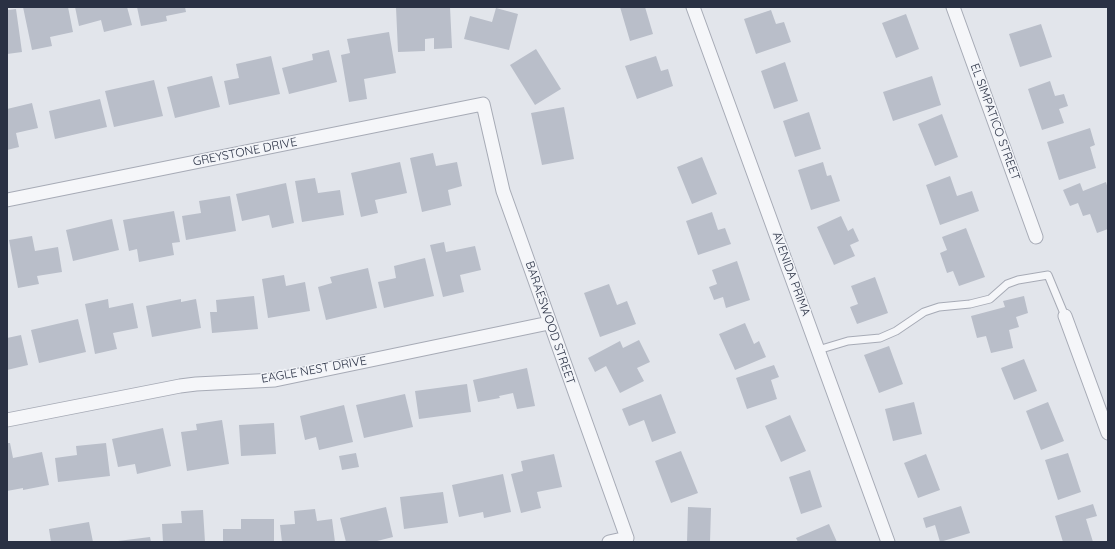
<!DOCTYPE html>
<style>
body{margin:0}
#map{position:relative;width:1115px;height:549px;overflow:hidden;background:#e2e5eb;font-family:Quicksand,sans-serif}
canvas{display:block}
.frame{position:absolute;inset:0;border:8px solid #2a3144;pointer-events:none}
</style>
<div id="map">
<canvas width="1115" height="549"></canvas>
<div class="frame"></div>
</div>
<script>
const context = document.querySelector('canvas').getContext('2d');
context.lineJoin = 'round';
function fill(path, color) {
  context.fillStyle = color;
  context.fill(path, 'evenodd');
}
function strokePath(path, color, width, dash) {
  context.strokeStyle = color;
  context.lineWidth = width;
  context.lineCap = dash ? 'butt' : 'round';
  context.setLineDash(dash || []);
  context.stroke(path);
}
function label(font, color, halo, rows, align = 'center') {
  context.font = font + ' Quicksand,sans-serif';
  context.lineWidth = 3;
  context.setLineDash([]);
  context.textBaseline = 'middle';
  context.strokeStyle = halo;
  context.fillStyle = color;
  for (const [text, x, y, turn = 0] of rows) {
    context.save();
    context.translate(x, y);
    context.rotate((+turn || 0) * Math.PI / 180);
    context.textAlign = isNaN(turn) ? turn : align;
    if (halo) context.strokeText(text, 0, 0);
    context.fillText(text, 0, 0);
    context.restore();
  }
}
const building = new Path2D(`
 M23,7H68L73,32L50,37L52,46L32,50Z
 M75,7H127L132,25L104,32L101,20L79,26Z
 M137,7H185L186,12L166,16L167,21L141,26Z
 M396,7H450L452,48L434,49V38L425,39V51L398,52Z
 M620,7H645L653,34L630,41Z
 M496,8L518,14L509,50L464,39L470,16L492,22Z
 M16,9L22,52L7,54V10Z
 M771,10L776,24L784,22L791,42L756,54L744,19Z
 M906,14L919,49L896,58L882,23Z
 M1041,24L1052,57L1020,67L1009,34Z
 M389,32L396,73L364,79L367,99L349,102L341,55L350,53L347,39Z
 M536,49L561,89L535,105L510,65Z
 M329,50L337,82L289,94L282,68L313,60L312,54Z
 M271,56L280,94L229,105L224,81L239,78L236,64Z
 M656,56L661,71L668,69L673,86L637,99L625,66Z
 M785,62L798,101L774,109L761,71Z
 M212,76L220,107L175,118L167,87Z
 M932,76L941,105L893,121L883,92Z
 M154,80L163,116L114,127L105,91Z
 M1050,81L1055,96L1064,94L1068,106L1059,109L1064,123L1042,130L1028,89Z
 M100,99L107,127L55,139L49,111Z
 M32,103L38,128L16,133L19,147L7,150V109Z
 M564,107L574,159L542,165L531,113Z
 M809,112L821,149L795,157L783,121Z
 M942,114L958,157L935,166L918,124Z
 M1090,128L1095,145L1090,147L1096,168L1059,180L1047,142Z
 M433,153L436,166L457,162L462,186L448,190L451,205L422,212L410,158Z
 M702,157L717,194L692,204L677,167Z
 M400,162L407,193L375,200L378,213L361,217L351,173Z
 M823,162L827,176L831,175L840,201L811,210L798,170Z
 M950,176L957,196L972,191L979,211L940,225L926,185Z
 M315,178L318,193L340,190L344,215L302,222L295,181Z
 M1106,182L1108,189V229L1097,233L1090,214L1083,216L1078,203L1070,206L1063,190L1080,183L1083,191Z
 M286,183L294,223L272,228L269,215L242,221L236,194Z
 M230,196L236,231L186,240L182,216L201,213L199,201Z
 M174,211L180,242L172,243L174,255L139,262L137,249L129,251L123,220Z
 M712,212L718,230L725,228L731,244L698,255L686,221Z
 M841,216L848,231L853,228L859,241L850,245L855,256L834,265L817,227Z
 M112,219L119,250L73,261L66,230Z
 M966,228L985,277L959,286L953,271L947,273L940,253L947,250L942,237Z
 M32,236L35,251L58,247L62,272L37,276L39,284L18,288L9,240Z
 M444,242L446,252L475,246L481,270L460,275L464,292L443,297L430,245Z
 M425,258L434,296L384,308L378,282L396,278L394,266Z
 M737,261L750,300L726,308L723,297L714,300L709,287L717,284L712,270Z
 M368,268L377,308L326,320L318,287L332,283L330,277Z
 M284,275L286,286L305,282L310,311L268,318L262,279Z
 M875,277L888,313L857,324L850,307L858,304L851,286Z
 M609,284L617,305L627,301L636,324L600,337L584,293Z
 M254,296L258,329L212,333L210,312H217L216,300Z
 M1024,296L1028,313L1016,317L1019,327L1009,330L1013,348L991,353L986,336L977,338L971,316L1005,307L1003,301Z
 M108,299L109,308L133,303L138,328L113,333L117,349L95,354L85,304Z
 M181,299V302L196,299L201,328L152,337L146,306Z
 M78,319L86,352L39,363L31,330Z
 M745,323L754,344L759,341L766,357L735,370L719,334Z
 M21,335L28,365L7,370V338Z
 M639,340L650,362L637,368L644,381L620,393L606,366L595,372L588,358L620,341L623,348Z
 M889,346L903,384L879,393L864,355Z
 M1024,359L1037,391L1014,400L1001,368Z
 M774,365L779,377L771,380L777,399L747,409L736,378Z
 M527,368L535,406L517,409L513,393L499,396L500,398L478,402L473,380Z
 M467,384L471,412L419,419L415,391Z
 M405,394L413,427L364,438L356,405Z
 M661,394L676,433L652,442L644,420L629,426L622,409Z
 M914,402L922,434L893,441L885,409Z
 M1048,402L1064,441L1041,450L1026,411Z
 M344,405L353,442L319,450L316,437L305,440L300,416Z
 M790,415L806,451L781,462L765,426Z
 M222,420L229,464L187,471L181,432L197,430L196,424Z
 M274,423L276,454L241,456L239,425Z
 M163,428L171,466L137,474L135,464L118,467L112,439Z
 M7,443H10L13,458L42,452L49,485L23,490V488L7,491Z
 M106,443L110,476L58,482L55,458L77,455L76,446Z
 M681,451L698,493L671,503L655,461Z
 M356,453L359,467L342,470L339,456Z
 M1068,453L1081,492L1058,500L1045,460Z
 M554,454L562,487L537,492L541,508L521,513L511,474L523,471L521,461Z
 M926,454L940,490L918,498L904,463Z
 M810,470L822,507L801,514L789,477Z
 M503,474L511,512L484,518L483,512L459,517L452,485Z
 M443,492L448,523L404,529L400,497Z
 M1093,504L1097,516L1086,519L1093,542H1063L1055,516Z
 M961,506L970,533L940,542L935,525L926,528L923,518Z
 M386,507L393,537L373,542H346L340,518Z
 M688,507L711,508L710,542H687Z
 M315,509L317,521L332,519L335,542H282L280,525L295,524L294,511Z
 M203,510L205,542H163L162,524L182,523L181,511Z
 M241,519H274V542H223V529H241Z
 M89,522L93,542H51L49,529Z
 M829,524L837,542H798L796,538Z
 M150,537L151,542H118V541Z`);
const service = new Path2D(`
 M818,350L848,341L880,338L896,331L924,312L939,307L970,304L990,299L1007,284L1018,280L1048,275L1065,316`);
const minor = new Path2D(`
 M693,7L888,542
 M953,7L1036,237
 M7,200L483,104L503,191L627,538L609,542
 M1065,316L1108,433
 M7,420L180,386L196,384L275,380L549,323`);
const streetNames = [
 ["EL SIMPATICO STREET",995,122,70],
 ["GREYSTONE DRIVE",245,152,-11],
 ["AVENIDA PRIMA",791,274,70],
 ["BARAESWOOD STREET",550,323,71],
 ["EAGLE NEST DRIVE",314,370,-10]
];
fill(building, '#b9bec9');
strokePath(service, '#a7abb6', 9);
strokePath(minor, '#a7abb6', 15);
strokePath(service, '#f5f6f9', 7);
strokePath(minor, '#f5f6f9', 13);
label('12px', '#2a3144', '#f2f4f8', streetNames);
</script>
